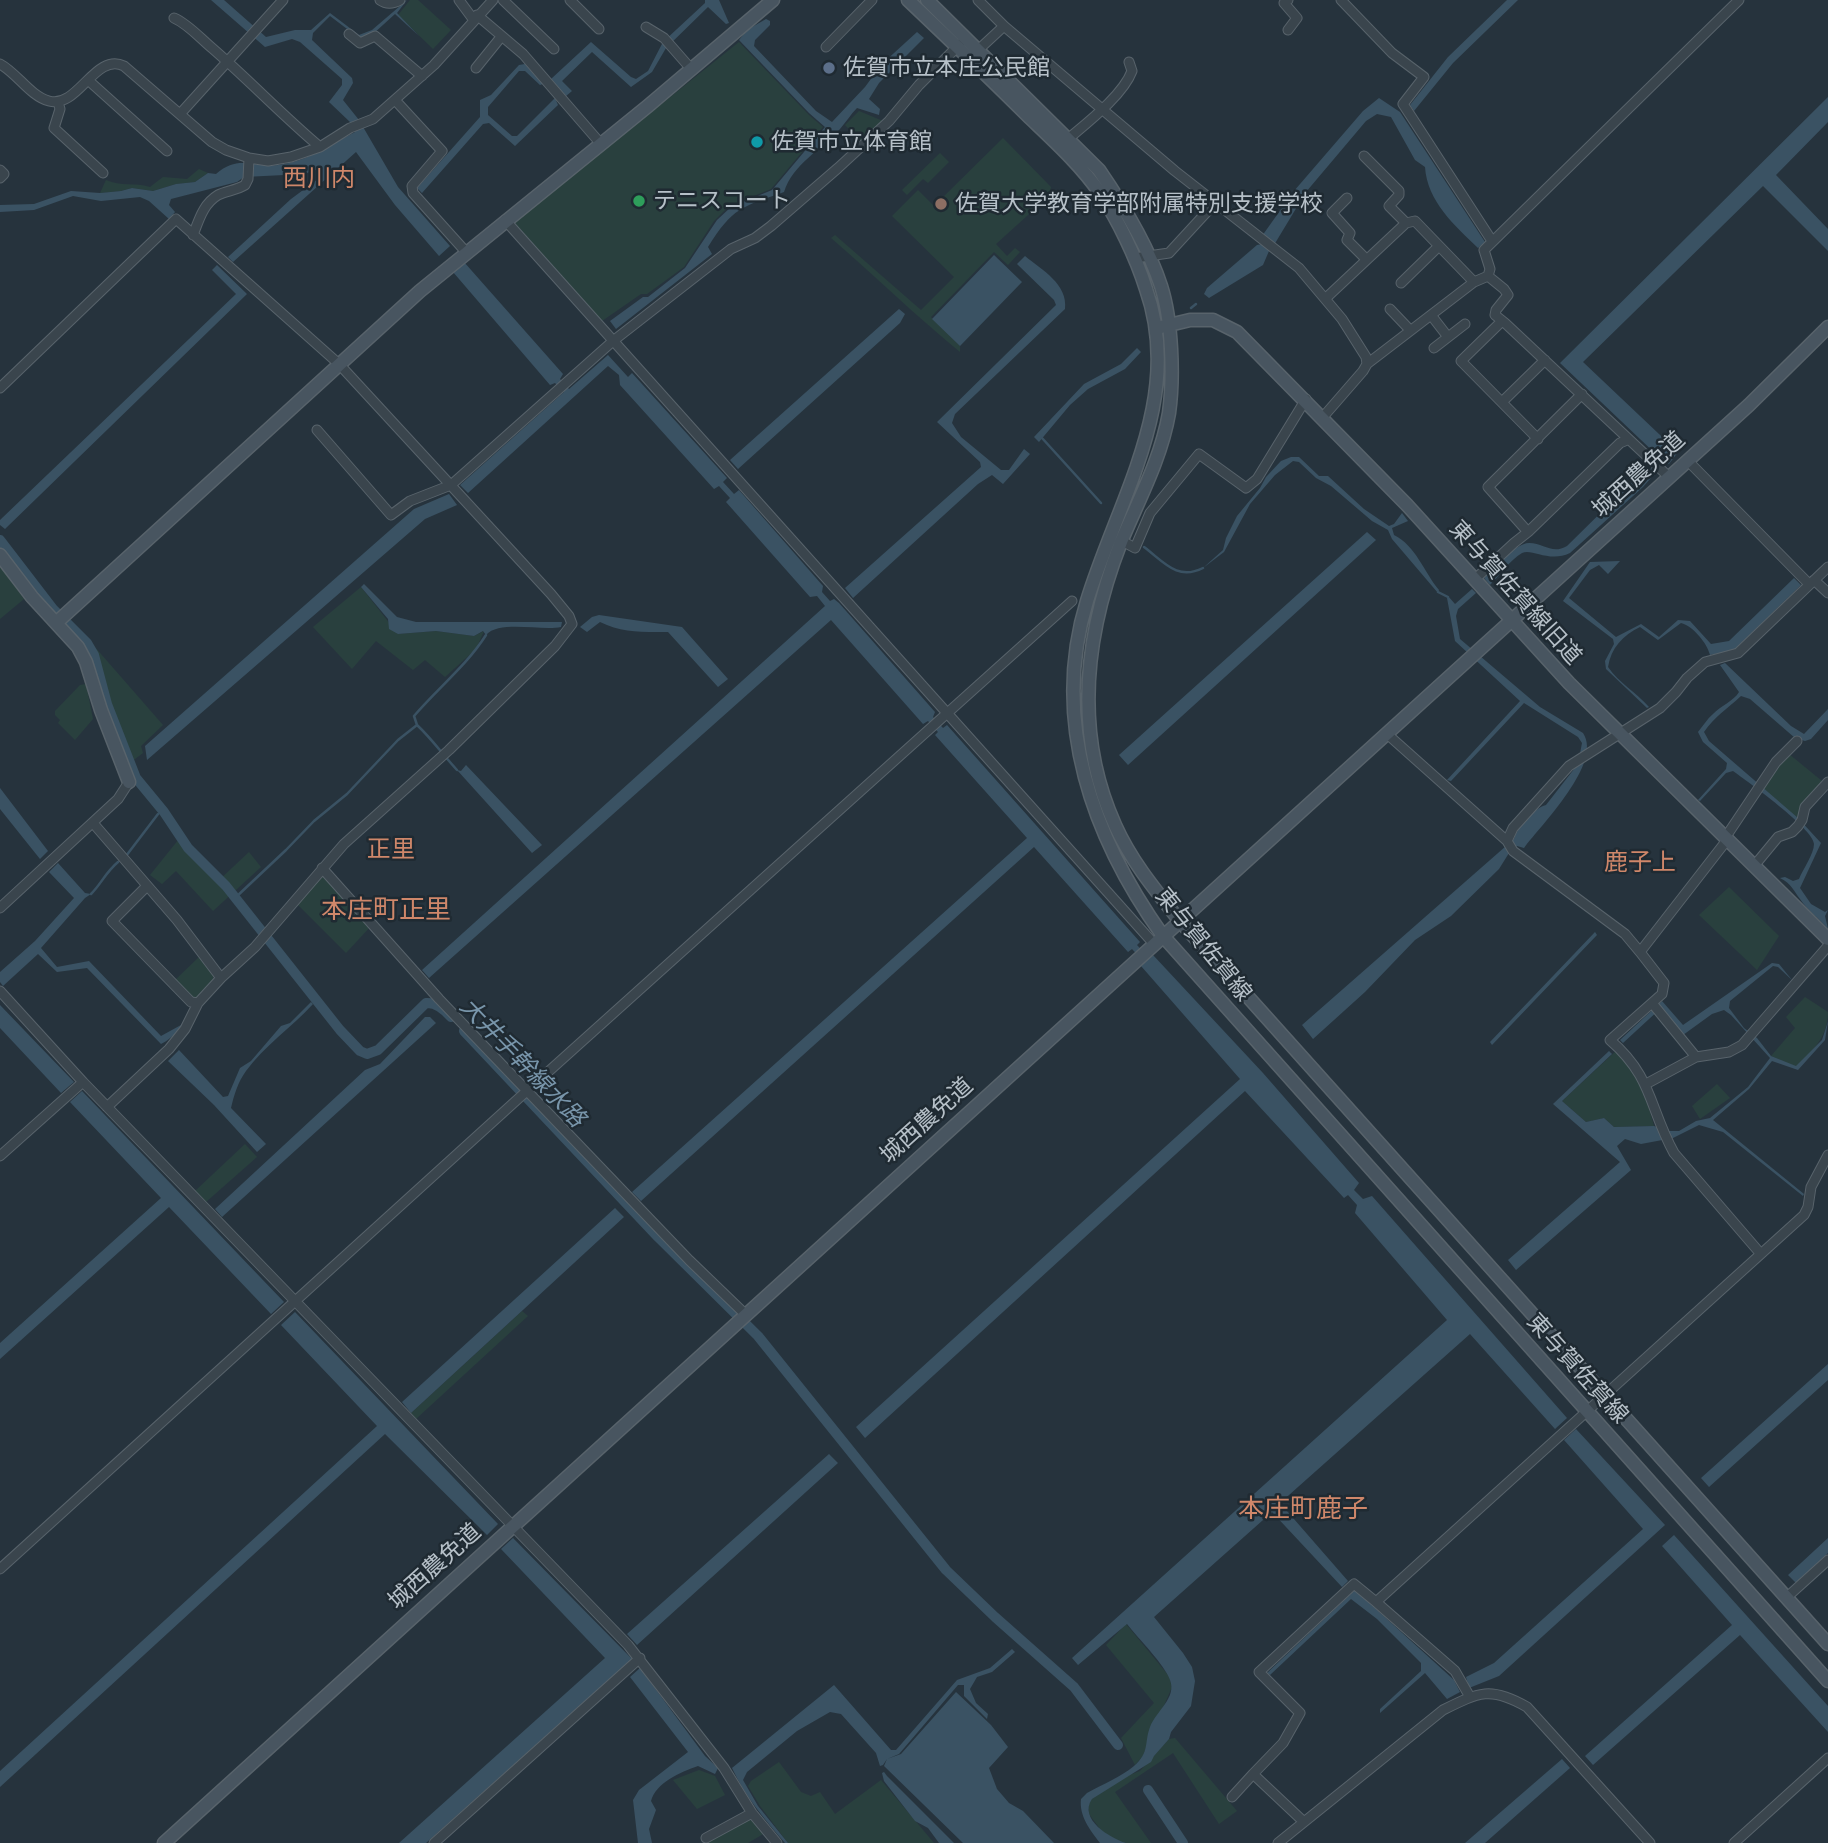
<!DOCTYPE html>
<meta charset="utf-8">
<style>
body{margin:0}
canvas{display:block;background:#26333d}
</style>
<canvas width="1828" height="1843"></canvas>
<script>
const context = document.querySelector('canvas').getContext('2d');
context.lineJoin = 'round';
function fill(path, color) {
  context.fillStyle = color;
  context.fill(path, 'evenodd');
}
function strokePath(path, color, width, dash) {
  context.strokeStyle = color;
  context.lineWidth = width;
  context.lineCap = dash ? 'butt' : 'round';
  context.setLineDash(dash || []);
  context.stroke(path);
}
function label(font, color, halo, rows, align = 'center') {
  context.font = font + ' Karla,"Noto Sans JP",sans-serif';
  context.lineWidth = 5;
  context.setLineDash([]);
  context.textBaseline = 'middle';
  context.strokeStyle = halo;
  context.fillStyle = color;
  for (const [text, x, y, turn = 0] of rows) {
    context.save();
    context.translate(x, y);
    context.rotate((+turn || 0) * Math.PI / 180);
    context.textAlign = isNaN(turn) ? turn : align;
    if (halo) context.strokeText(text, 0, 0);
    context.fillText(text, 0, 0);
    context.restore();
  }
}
const green = new Path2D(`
 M410,0H418L451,30L433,49L398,15Z
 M739,42L809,115L823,127L771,189L729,206L714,221L684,267L647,294H641L602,321L514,222Z
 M859,111L883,121L861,142L845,125Z
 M1003,138L1051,187L1049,196L996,244L1007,256L1015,248L1020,252L1008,265L994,252L931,317L960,346V352C916,316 875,276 831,238L835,235L921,310L954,277L892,216L918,190L934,206Z
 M940,153L949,162L928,183L923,179L907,195L902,190Z
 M199,169L208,173L195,182L176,184L153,191L132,188L121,191L100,193L106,180C121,187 134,182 150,187L163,177L187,179Z
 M0,566L24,599L0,619Z
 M361,587L398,634L436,631L474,636L484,631L476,649L445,677L425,660L413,670L376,641L352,669L313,627Z
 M94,646L163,725L141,746L143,753L131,762L109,700Z
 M86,684L93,719L75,740L58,723L60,720L55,715V711L80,685Z
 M1789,754L1822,781L1802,806L1797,819L1761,790Z
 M179,839L217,882L249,852L261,867L213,911L176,871L162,884L150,875Z
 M323,872L371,926L346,953L297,904Z
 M1729,887L1779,936L1757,970L1699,915Z
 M199,957L213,973V979L197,997H190L174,981Z
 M1805,997L1828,1012C1828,1037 1813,1050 1796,1067L1771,1056L1795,1028L1786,1017Z
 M1617,1050L1642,1084L1654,1126L1614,1127L1604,1118L1586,1122L1562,1101Z
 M1717,1084L1730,1098L1700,1119L1692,1106Z
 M245,1144L257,1157L206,1202L195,1191Z
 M522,1311L528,1316L416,1419L411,1413Z
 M1126,1624L1169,1676L1172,1687L1149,1740L1143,1756L1135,1765L1121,1738L1154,1703L1106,1645Z
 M1175,1738L1237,1811L1219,1824L1173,1753L1115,1792L1151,1843H1126L1110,1838L1103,1833L1089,1814L1088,1805L1092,1799L1124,1777L1140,1771L1169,1739Z
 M779,1762L801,1792L811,1796L820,1792L835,1814L881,1780L934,1843H788L760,1806L748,1786L751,1781Z
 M699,1770L715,1776L725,1795L697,1809L673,1780Z
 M751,1817L765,1833L748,1843H707Z`);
const water = new Path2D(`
 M211,0H224L266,37L295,30H311L330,13L359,35L372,30L407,0L397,13L419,36L395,14L373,34L359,38L330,16L313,33L312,40L352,78L353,83L343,100L359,120L398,187L450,246L439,256L395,205L356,152L233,262L228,257L291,199L318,179L320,174L316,170L304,174L244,177L237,182L171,199L169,205L175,212L169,219L149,201L140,197L101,201L73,196L34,210L0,212V205L34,204L71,191L100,193L121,191L132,188L153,191L176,184L195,182L208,173L216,174C239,154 252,168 279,165C308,161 330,145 355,132L350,122L329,102L342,85V79L300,42L292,39L265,47Z
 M705,0H719L729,23L726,24L708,7L666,48L652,72L631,87L592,52L562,81L572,91L566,96L551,79L591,42L631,77L636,79L648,71L663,42L705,3Z
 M1507,0H1518L1453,63L1414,111L1410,105L1448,57Z
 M766,19L770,21V25L755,40L754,46L816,111L832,122L865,87L882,64L917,32L924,38L879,83L869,99L880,109L879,115L857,108C851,114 846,122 840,129C821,150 793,164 784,192C742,207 733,207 708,247L712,254L616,329L610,321L643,297H648L685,268L717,220L731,207L772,190L825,127L809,113L739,40L747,30Z
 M525,64L543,84L540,85L525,71H519L488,107V115L512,136H517L555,98L558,105L515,146L489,123L483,124L422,193L417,188L480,117V100L491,95L519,65Z
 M1828,97V122L1776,175L1828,229V251L1763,186L1583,362L1678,452L1669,464L1665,462L1643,487L1570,553C1549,563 1532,548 1522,553C1510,560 1499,576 1490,585L1484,578C1494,569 1515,543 1529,543C1544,543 1552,555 1567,546L1637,477L1652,468L1660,458L1560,363Z
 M1379,98L1400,112L1485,242L1478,248C1455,226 1427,201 1425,167L1415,160L1391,117L1377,114L1366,121L1306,192L1274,245L1266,247L1269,251L1263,265L1209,298L1204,294L1207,288L1257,245L1262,244V236L1294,191L1363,111Z
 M994,255L1022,282L960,346L932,319Z
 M1025,256C1042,270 1068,284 1065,309L955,414L952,423L961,437L1001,470H1009L1024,449L1030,454L1003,484L992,475L978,484L853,598L845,588L981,467L980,462L937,422L1056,305L1054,300L1017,264Z
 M464,262L563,374L560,379L569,389L608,355L628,377L632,373L727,478L723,482L734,494L739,490L823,586L822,592L830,601L834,599L839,603L935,712L933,717L943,728L947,725L1140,942L1137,945L1149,958L1153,955L1263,1073L1359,1183L1354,1190L1363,1199L1372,1196L1567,1418L1555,1429L1470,1334L1280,1503L1348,1581L1342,1587L1272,1512L1154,1617L1183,1653L1192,1667L1195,1681L1191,1706L1171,1732L1169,1739L1154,1756L1151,1762L1092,1799C1078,1819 1110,1838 1126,1843H1100C1090,1830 1079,1816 1081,1799L1087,1793C1103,1784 1121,1777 1134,1766C1150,1752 1144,1743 1150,1727C1156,1711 1177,1698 1170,1680C1165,1665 1137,1637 1127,1624L1078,1665L1072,1658L1447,1320L1355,1213L1357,1205L1348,1195L1344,1198L1245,1091L865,1438L856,1427L1240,1079L1141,966L1144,962L1132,949L1128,952L1034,847L641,1201L632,1192L1027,838L935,735L938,732L928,721L923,724L831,620L429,978L422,970L825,606L817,596L810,597L726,502L730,498L719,486L714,489L620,385L619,375L608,366L468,493L460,485L564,392L555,383L550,385L453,272Z
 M217,265L247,294L5,529L0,525V520L236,294L212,270Z
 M899,309L905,314L900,323L738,469L730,460Z
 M1137,348L1141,352L1125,369L1088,389L1070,405L1039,442L1034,437L1084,384L1121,364Z
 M1291,457H1299L1319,476H1328L1364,509L1389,526L1394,524L1402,513L1408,521L1392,528L1394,535C1416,546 1424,572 1439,590L1438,593L1392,539L1388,530L1372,521L1331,486L1316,478L1299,462L1293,461L1275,475L1250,504L1224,552L1203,568L1223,550L1226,538L1237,516L1260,488L1266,477L1281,461Z
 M449,494L457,505L425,519L147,760L145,746L414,509Z
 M1367,532L1376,540L1128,765L1119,755Z
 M1620,561L1608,574L1599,565L1590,570L1569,598L1616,637L1641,624L1659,637L1678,620L1690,621L1711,644L1729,641L1794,578L1801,585L1734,650L1710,655C1707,643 1693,626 1681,623L1658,640L1640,627C1623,635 1611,648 1608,667C1619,683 1636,692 1649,707L1647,708L1606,669L1605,661L1614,644L1613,639L1563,601L1590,562Z
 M364,584L397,617L416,622H562L561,627C541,631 499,620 486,635L483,631L474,636L436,631L398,634L389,629L388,619L361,587Z
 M1472,589L1476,593L1458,609L1456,616L1460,639L1540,707L1583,733C1603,763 1542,824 1524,848L1517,846L1509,853L1499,869L1451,916L1415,940L1365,992L1313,1039L1302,1025L1514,839C1517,828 1534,808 1546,805L1578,764L1582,743L1578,737L1524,703L1451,781L1447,780L1520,701L1455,641L1447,598L1448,596L1455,604Z
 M599,615L682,627L728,679L718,687L668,632C642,632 622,633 600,622L587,632L580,627L592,617Z
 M1725,663L1791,726L1804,734L1828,709V720L1811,739L1805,741L1795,738L1750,699L1741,696C1727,709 1714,717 1704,732L1709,741L1798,818L1821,843L1800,888L1811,904L1825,912L1828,910L1825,916L1828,929C1820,919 1807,910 1800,899C1793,890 1792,884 1780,878L1785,877L1793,881L1799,879C1803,869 1814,854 1814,844C1814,829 1747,781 1733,771L1726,773L1700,801L1698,800L1726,769L1727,763L1703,742L1698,732C1703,726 1707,719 1713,714C1720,706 1734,701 1739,692L1720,665Z
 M466,765L542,845L532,853L457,770L461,771Z
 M0,788L48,851L40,859L0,809Z
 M58,863L85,893L91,894L85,898L41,948L57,967L89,961L161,1036L181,1025L189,1011C184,1025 175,1037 161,1044L87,968L57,972L38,954L3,986L0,982V972L35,941L74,898L49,872Z
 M1595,932L1597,935L1492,1045L1490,1042Z
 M1772,963L1779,964L1792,980L1778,967L1773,966L1730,1001L1729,1008L1744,1028L1757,1038L1771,1056L1796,1066L1822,1040L1828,1021L1825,1040L1798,1070L1772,1061L1749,1089L1713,1120L1804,1194L1803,1196L1723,1132L1699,1125L1673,1138L1641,1144L1625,1139L1617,1146L1631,1170L1516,1270L1508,1260L1620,1162L1553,1104L1609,1051L1612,1054L1562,1101L1586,1122L1604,1118L1614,1127L1654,1126L1669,1131H1679L1696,1121L1710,1118L1748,1087L1770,1058L1731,1015L1724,1010L1712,1014L1683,1035L1661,1008L1623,1043L1620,1040L1662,1001L1683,1025Z
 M311,1002L313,1004C292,1027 264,1046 246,1071C238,1082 234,1095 231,1108L266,1144L257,1152L214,1105L168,1061L179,1050L223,1097L228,1096L240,1068L251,1061L281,1026L290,1023Z
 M0,1005L74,1082L61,1093L0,1028Z
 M425,1017H430L436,1023L222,1217L215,1209L365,1070L380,1064Z
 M82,1091L284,1302L271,1314L169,1207L0,1359V1343L161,1198L70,1102Z
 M615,1208L624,1217L411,1413L402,1402Z
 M295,1312L498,1524L487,1535L385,1434L0,1787V1771L377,1426L281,1325Z
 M1828,1364V1380L1709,1487L1701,1478Z
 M1576,1429L1665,1525L1499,1676L1469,1688L1466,1677L1494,1663L1643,1529L1564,1440Z
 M829,1454L838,1463L637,1645L627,1634Z
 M1674,1535L1828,1706V1732L1740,1635L1593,1765L1585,1756L1732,1625L1662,1546Z
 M513,1538L632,1659L426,1843H399L605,1658L501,1549Z
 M1828,1538V1553L1796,1583L1788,1575Z
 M1355,1590L1454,1680L1460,1692L1447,1699L1425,1673L1380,1713V1709L1421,1671V1663L1377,1619L1351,1599L1270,1675L1267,1673Z
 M1012,1649L1015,1652L992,1672L977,1677L970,1689L976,1703L988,1714L987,1719L964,1696V1685H958L899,1754L887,1759L901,1754L956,1692L991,1725L1008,1747L989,1768L997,1789L1009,1803L1023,1811L1054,1843H963L884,1766L887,1759L883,1765L880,1766L876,1753L841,1714L830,1712L797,1731L747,1772L743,1780L758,1806L788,1843H785C764,1819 745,1796 732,1768L834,1685L891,1750H896L957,1680L990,1668Z
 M640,1668L705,1756L718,1768L715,1774L698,1766C680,1772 656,1783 651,1801L656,1810L649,1829L652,1843H638L633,1800L639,1790L688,1752L630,1677Z
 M1562,1759L1570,1768L1485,1843H1465Z
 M884,1772L887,1776L954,1843H939L928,1828L915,1821L884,1781L882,1773Z`);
const stream = new Path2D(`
 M1191,308L1196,304
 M1042,438L1101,503
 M1144,547C1164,562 1177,581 1203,568
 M1438,592L1448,597
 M417,725C432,739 443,755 457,770
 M126,856L158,814
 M91,894C102,883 105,873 118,862
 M235,898L286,850L314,821L347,794L398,740L417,725L414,716C438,688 467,665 486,635`);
const canal = new Path2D(`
 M0,540L53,609L87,643L94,655L107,704L136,778L164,812L188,848L226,886L340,1030L360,1051L367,1054L378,1050L426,1003C436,1002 444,1009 451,1017
 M464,1031L658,1237L758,1336L946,1570L995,1617L1074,1687L1118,1745
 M1148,1790L1183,1843`);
const street = new Path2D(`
 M380,0C387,5 393,4 400,0
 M459,0L473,19
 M503,0L554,49
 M570,0L599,29
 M978,0L1004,26
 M1288,0L1284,3L1297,18L1288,30
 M1341,0L1392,53L1424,77L1403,104L1492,241
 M477,15L523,54L601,144
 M174,18C188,24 200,38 212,48C249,80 282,115 320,147
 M646,27L664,38L692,70
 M349,34L360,43L375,36L422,76
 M826,47L872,0
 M976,52L1004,26L1175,171L1299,268L1342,319L1366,357L1367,364L1363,371L1323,417
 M0,64C17,73 30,96 49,101C78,109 95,52 124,66L212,142L226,150L249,158L268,161L291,157L320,147L350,128L373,119L434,65L493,0
 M476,68L501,37
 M88,80L167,151
 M395,100L442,151L412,186L413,193L466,252
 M58,102L60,109L54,128L103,173
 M180,114L283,0
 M1068,139C1088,122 1123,95 1132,71L1129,62
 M1364,156L1399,191V195L1389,206L1406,223
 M0,170L4,174L0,178
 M1347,198L1332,213L1350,233L1347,240L1366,259
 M505,220L1155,945
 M193,235C199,220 203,204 218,195C226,191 237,190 245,185L248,179L249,158
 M1135,258L1169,253L1215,203
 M1488,276L1490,269L1484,250L1739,0
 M1474,282L1488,276L1504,289L1508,295L1496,310L1495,315L1505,323L1668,476
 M1401,283L1439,246
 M1326,298L1406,223L1415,221L1474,282L1367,364
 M1390,309L1410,330
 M1431,315L1448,337
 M1501,322L1461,361L1538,439
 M1434,348L1465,324
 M0,388L176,219L339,364L551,594L569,616L572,624L555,646L449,750L344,844L255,947L221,978L198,1003L185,1029L169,1049L107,1107
 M1582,394L1488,487L1528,532L1620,443L1627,440
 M1502,402L1545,360
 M317,430L391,515L410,501L451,485L613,341L731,249L755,238L771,226L838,168L889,121L919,85L960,44
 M1687,460L1809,584
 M1122,541L1135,548L1150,513L1199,454L1246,488L1257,479L1306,399
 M1474,580L1514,543L1528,532
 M1814,580L1828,593
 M1386,733L1507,841L1513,851L1625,934L1640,952
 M93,823L177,920L221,978
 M1725,838L1776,762L1797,741
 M1727,840L1640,952L1664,983L1662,994L1610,1040C1653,1077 1649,1108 1674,1153L1760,1253
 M1507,841L1513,828L1569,766L1660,708L1676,692L1687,678L1705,662L1738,653L1828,567
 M1754,866L1778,837L1792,832L1798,826L1802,820L1805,807L1828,782
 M322,868L439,999L689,1260L745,1314
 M147,886L112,921L191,1002L198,1003
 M0,908L118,799L129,782
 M0,991L83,1082L628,1645L724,1768L752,1813L777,1843
 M1652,1003L1696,1057
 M1646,1084L1696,1057L1729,1052L1742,1045L1828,946
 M0,1156L83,1082
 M0,1569L519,1098L1072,601
 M1786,1598L1828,1560
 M1470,1697L1455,1671L1376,1602L1804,1215L1808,1207L1811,1187L1828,1155
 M1232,1797L1253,1774
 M1304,1822L1253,1774L1283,1743L1300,1713L1259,1672L1354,1584L1376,1602
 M706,1838L752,1813
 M434,1843L640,1658
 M1278,1843L1443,1710C1479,1692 1491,1686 1527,1707L1650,1843
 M1734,1843L1828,1758`);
const secondary = new Path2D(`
 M908,0C948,38 988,76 1027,115C1052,139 1080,164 1100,193C1118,220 1136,257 1146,289C1185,399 1118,499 1087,601C1050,721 1093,838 1163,936L1828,1681
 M927,0L1099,170C1123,205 1148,246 1161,286C1172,320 1174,377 1169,413C1161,459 1139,499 1121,542C1085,634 1073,732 1115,825C1131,861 1156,891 1180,921L1828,1644
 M1161,327L1190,320H1213L1237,332L1407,505L1569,683L1828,939
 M0,555L32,597L78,647L86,662L101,710L129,782
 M56,623L420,291L648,106L773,0
 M164,1843L1749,405L1828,327`);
const markers = [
 [829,68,7,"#5c6f8a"],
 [757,142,7,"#0f9aa8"],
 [639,201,7,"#2e9e5b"],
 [941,204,7,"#8d6e63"]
];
const poiNames = [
 ["佐賀市立本庄公民館",843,68],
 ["佐賀市立体育館",771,142],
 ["テニスコート",653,201],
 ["佐賀大学教育学部附属特別支援学校",955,204]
];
const streetNames = [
 ["城西農免道",1639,475,-42],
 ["東与賀佐賀線旧道",1515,593,48],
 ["東与賀佐賀線",1203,945,51],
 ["城西農免道",927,1121,-42],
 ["東与賀佐賀線",1577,1369,48],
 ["城西農免道",435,1567,-42]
];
const neighbourhoodNames = [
 ["西川内",319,179],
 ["正里",391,850],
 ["鹿子上",1640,863]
];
const waterNames = [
 ["大井手幹線水路",522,1063,46]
];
const quarterNames = [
 ["本庄町正里",386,911],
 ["本庄町鹿子",1303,1510]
];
fill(green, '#29403e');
fill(water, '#3a5263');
strokePath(stream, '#3a5263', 2.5);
strokePath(canal, '#3a5263', 10);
strokePath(street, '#58636b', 11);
strokePath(secondary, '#58636b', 15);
strokePath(street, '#3a454d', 9);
strokePath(secondary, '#485560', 12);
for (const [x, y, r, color] of markers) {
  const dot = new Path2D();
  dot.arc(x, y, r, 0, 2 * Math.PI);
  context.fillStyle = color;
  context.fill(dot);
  strokePath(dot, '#1f2a32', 2.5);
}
label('23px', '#b6c0c8', '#1f2a32', poiNames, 'left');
label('23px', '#b6c0c8', '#1f2a32', streetNames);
label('24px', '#cf876a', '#1f2a32', neighbourhoodNames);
label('italic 24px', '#7895aa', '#1f2a32', waterNames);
label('26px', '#cf876a', '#1f2a32', quarterNames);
</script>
